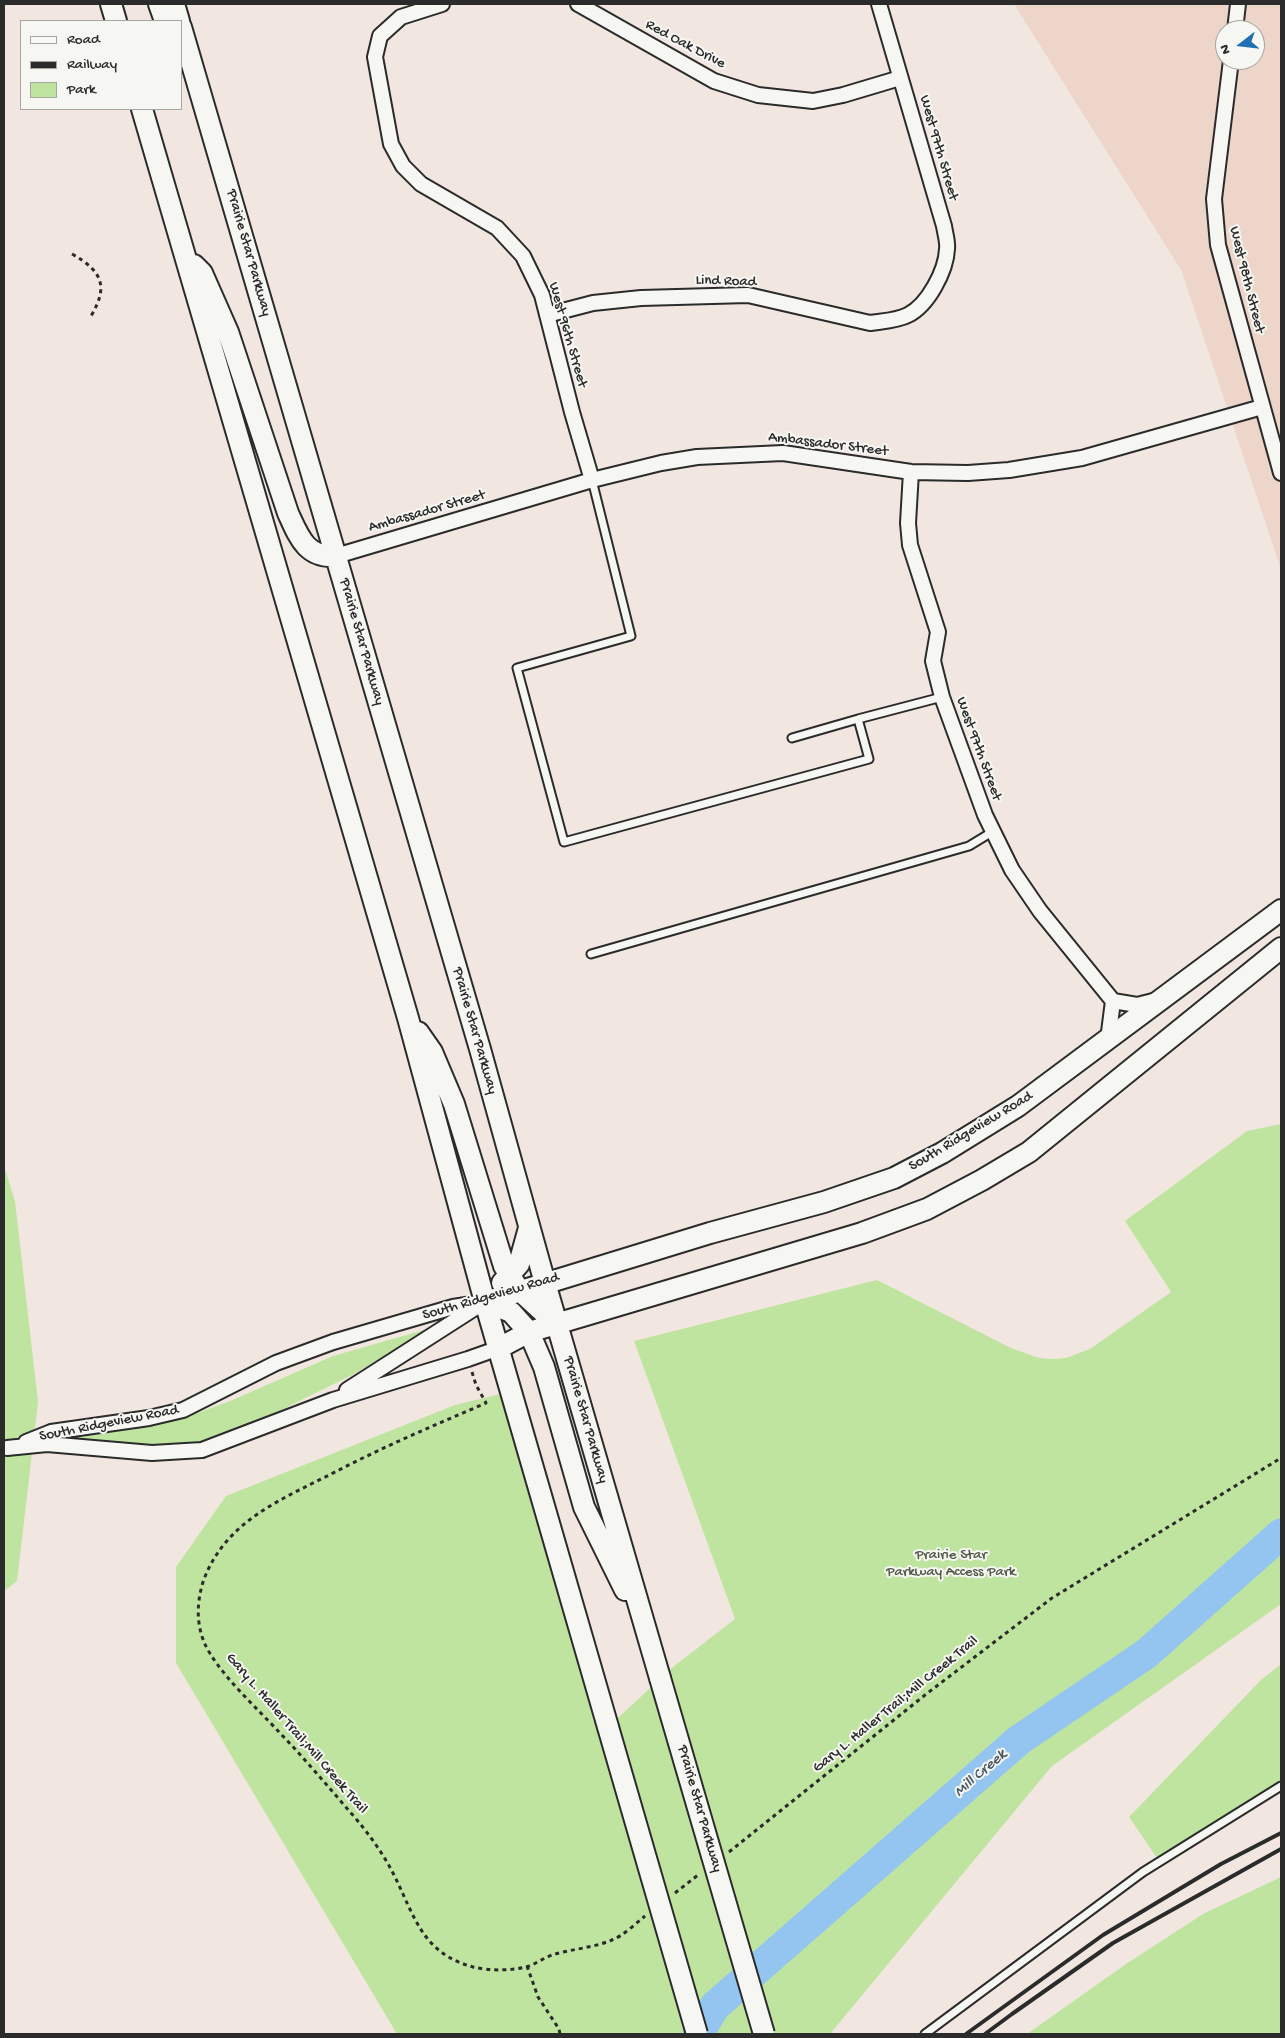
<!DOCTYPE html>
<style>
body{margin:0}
#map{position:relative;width:1285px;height:2038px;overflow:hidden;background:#f2e7e0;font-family:"Gochi Hand",sans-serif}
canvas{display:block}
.frame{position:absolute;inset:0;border:5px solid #2b2b2b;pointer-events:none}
.legend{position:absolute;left:20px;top:20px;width:162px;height:90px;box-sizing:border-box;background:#f6f6f2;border:1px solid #a5a5a2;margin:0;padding:6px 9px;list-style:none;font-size:15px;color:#2b2b2b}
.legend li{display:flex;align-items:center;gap:10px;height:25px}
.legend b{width:25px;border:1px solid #a5a5a2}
.north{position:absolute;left:1215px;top:20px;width:50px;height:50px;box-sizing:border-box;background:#f6f6f2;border:1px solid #a5a5a2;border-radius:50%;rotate:254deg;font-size:14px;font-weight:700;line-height:20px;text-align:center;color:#2b2b2b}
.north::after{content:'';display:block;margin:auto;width:18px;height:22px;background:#1f6fb2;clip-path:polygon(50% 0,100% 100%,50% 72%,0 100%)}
</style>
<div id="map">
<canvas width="1285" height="2038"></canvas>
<div class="frame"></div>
<ul class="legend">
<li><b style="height:6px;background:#f6f6f2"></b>Road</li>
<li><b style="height:6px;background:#2b2b2b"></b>Railway</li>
<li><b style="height:14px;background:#bfe49f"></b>Park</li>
</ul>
<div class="north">N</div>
</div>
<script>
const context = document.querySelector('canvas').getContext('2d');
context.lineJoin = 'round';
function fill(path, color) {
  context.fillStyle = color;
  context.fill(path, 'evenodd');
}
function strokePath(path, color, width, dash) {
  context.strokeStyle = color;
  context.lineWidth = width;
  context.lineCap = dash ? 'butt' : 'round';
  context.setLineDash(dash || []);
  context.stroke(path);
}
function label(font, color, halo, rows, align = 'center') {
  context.font = font + ' "Gochi Hand",sans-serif';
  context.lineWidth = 4;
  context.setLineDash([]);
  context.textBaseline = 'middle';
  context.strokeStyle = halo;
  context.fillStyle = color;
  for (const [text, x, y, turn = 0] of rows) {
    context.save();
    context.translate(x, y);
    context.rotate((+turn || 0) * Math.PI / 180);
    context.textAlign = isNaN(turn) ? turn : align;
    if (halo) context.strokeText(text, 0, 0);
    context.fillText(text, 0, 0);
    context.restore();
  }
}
const built = new Path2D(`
 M1014,4H1281V569L1181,270ZM1225,30H1255V60H1225Z`);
const green = new Path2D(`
 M1281,1124V1604L1052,1766L830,2034H397L176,1663V1567L226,1496L455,1405L512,1391L608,1727L673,1667L735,1619L634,1341L877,1280L1011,1348L1039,1358L1053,1359L1066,1358L1090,1349L1171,1292L1125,1221L1247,1131Z
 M4,1166L15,1201L38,1402L17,1581L4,1591Z
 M431,1328L352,1375L263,1419L212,1439L182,1445L156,1446L63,1442L62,1437L195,1414L230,1401L333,1356Z
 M1281,1664V1780L1159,1861L1129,1817L1261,1680Z
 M1281,1877V2034H1027L1126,1964L1203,1914Z`);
const river = new Path2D(`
 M698,2034L715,2006L1019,1740L1146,1654L1281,1534`);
const path = new Path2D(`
 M72,254C102,271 109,286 91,316
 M472,1372L476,1385L486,1403C435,1425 385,1446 337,1471C283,1499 225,1520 203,1582C197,1602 196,1622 204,1642C217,1672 256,1707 279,1732C306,1760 331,1790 357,1820C371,1837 384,1855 394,1875C415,1917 422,1953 473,1967C489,1971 514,1971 529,1966C537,1963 544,1958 552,1955C571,1949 593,1948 612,1940C623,1936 635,1924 645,1916
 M729,1852L925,1695L1052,1598L1281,1458
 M675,1893L698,1875
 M527,1966L538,1997L559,2029L560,2034`);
const lane = new Path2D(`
 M592,480L631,636L517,668L564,842L869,759L858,719L942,697
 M792,738L858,719
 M591,954L969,846L992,832
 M925,2034L1143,1872L1281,1786`);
const street = new Path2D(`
 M442,4L401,17L380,36L375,57L391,144L403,166L421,184L497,228L523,256L542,295L572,412L592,480
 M578,4L714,81L758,95L813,101L843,95L900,78
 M1235,30L1238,4
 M1231,60L1214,199L1218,245L1281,473
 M547,315L593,303L641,298L748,295L870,323C882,321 896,321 908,315C928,305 946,271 947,249C948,242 945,233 944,226L879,4
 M911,472L908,523L910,545L938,632L933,661L942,697L985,815L1012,870L1040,911L1113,1001L1137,1005L1153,1001
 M336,556L592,480L661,463L697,457L783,453L911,472L968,473L1009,470L1082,458L1262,407
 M1108,1040L1113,1001
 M347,1390L478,1306
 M26,1442L51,1432L149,1418L183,1410L276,1363L333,1342L453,1307L485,1302
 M7,1448L47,1444L152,1453L202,1450L333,1400L468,1359L499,1348`);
const secondary = new Path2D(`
 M111,4L116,21
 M159,4L165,21
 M174,4L179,21
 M181,27L480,1049L545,1283L660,1678
 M142,109L408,1018L485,1302L608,1727
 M194,265L202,273L228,332L288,513C299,537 306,558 336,556
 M418,1032L432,1052L454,1104L504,1266L519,1290L557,1325
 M502,1283L519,1264L529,1228
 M485,1302L710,1233L824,1202L894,1178L942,1153L1018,1106L1281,910
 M485,1302L511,1312L529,1332L544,1367L584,1507L625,1590
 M499,1348L529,1332L862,1233L927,1209L982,1180L1029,1152L1281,948`);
const rail = new Path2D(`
 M966,2034L1103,1935L1221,1864L1281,1833
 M985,2034L1012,2014L1113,1943L1281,1849`);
const secondaryBridge = new Path2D(`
 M660,1678L764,2034
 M608,1727L697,2034`);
const streetNames = [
 ["Red Oak Drive",685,45,28],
 ["West 97th Street",938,148,74],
 ["Prairie Star Parkway",248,253,74],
 ["West 98th Street",1246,280,76],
 ["Lind Road",726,282,2],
 ["West 96th Street",567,335,74],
 ["Ambassador Street",828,445,7],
 ["Ambassador Street",427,512,-16],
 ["Prairie Star Parkway",361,642,74],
 ["West 97th Street",978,749,70],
 ["Prairie Star Parkway",474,1031,74],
 ["South Ridgeview Road",971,1132,-31],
 ["South Ridgeview Road",491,1297,-16],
 ["Prairie Star Parkway",585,1420,74],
 ["South Ridgeview Road",109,1424,-11],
 ["Gary L. Haller Trail;Mill Creek Trail",896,1705,-39],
 ["Gary L. Haller Trail;Mill Creek Trail",296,1734,49],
 ["Prairie Star Parkway",699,1809,74]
];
const parkNames = [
 ["Prairie Star",951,1556],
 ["Parkway Access Park",951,1573]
];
const waterNames = [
 ["Mill Creek",981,1774,-41]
];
fill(built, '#edd5ca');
fill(green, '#bfe49f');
strokePath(river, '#93c5f0', 31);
strokePath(lane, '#2b2b2b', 11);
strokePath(street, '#2b2b2b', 18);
strokePath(secondary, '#2b2b2b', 24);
strokePath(path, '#2b2b2b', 3, [4, 4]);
strokePath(lane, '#f6f6f2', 7);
strokePath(street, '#f6f6f2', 14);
strokePath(secondary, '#f6f6f2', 20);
strokePath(rail, '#2b2b2b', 4);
strokePath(secondaryBridge, '#2b2b2b', 24, []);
strokePath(secondaryBridge, '#f6f6f2', 20);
label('15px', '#2b2b2b', '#f6f6f2', streetNames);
label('15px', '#505948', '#f6f6f2', parkNames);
label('italic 16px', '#4a5966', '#f6f6f2', waterNames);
</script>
